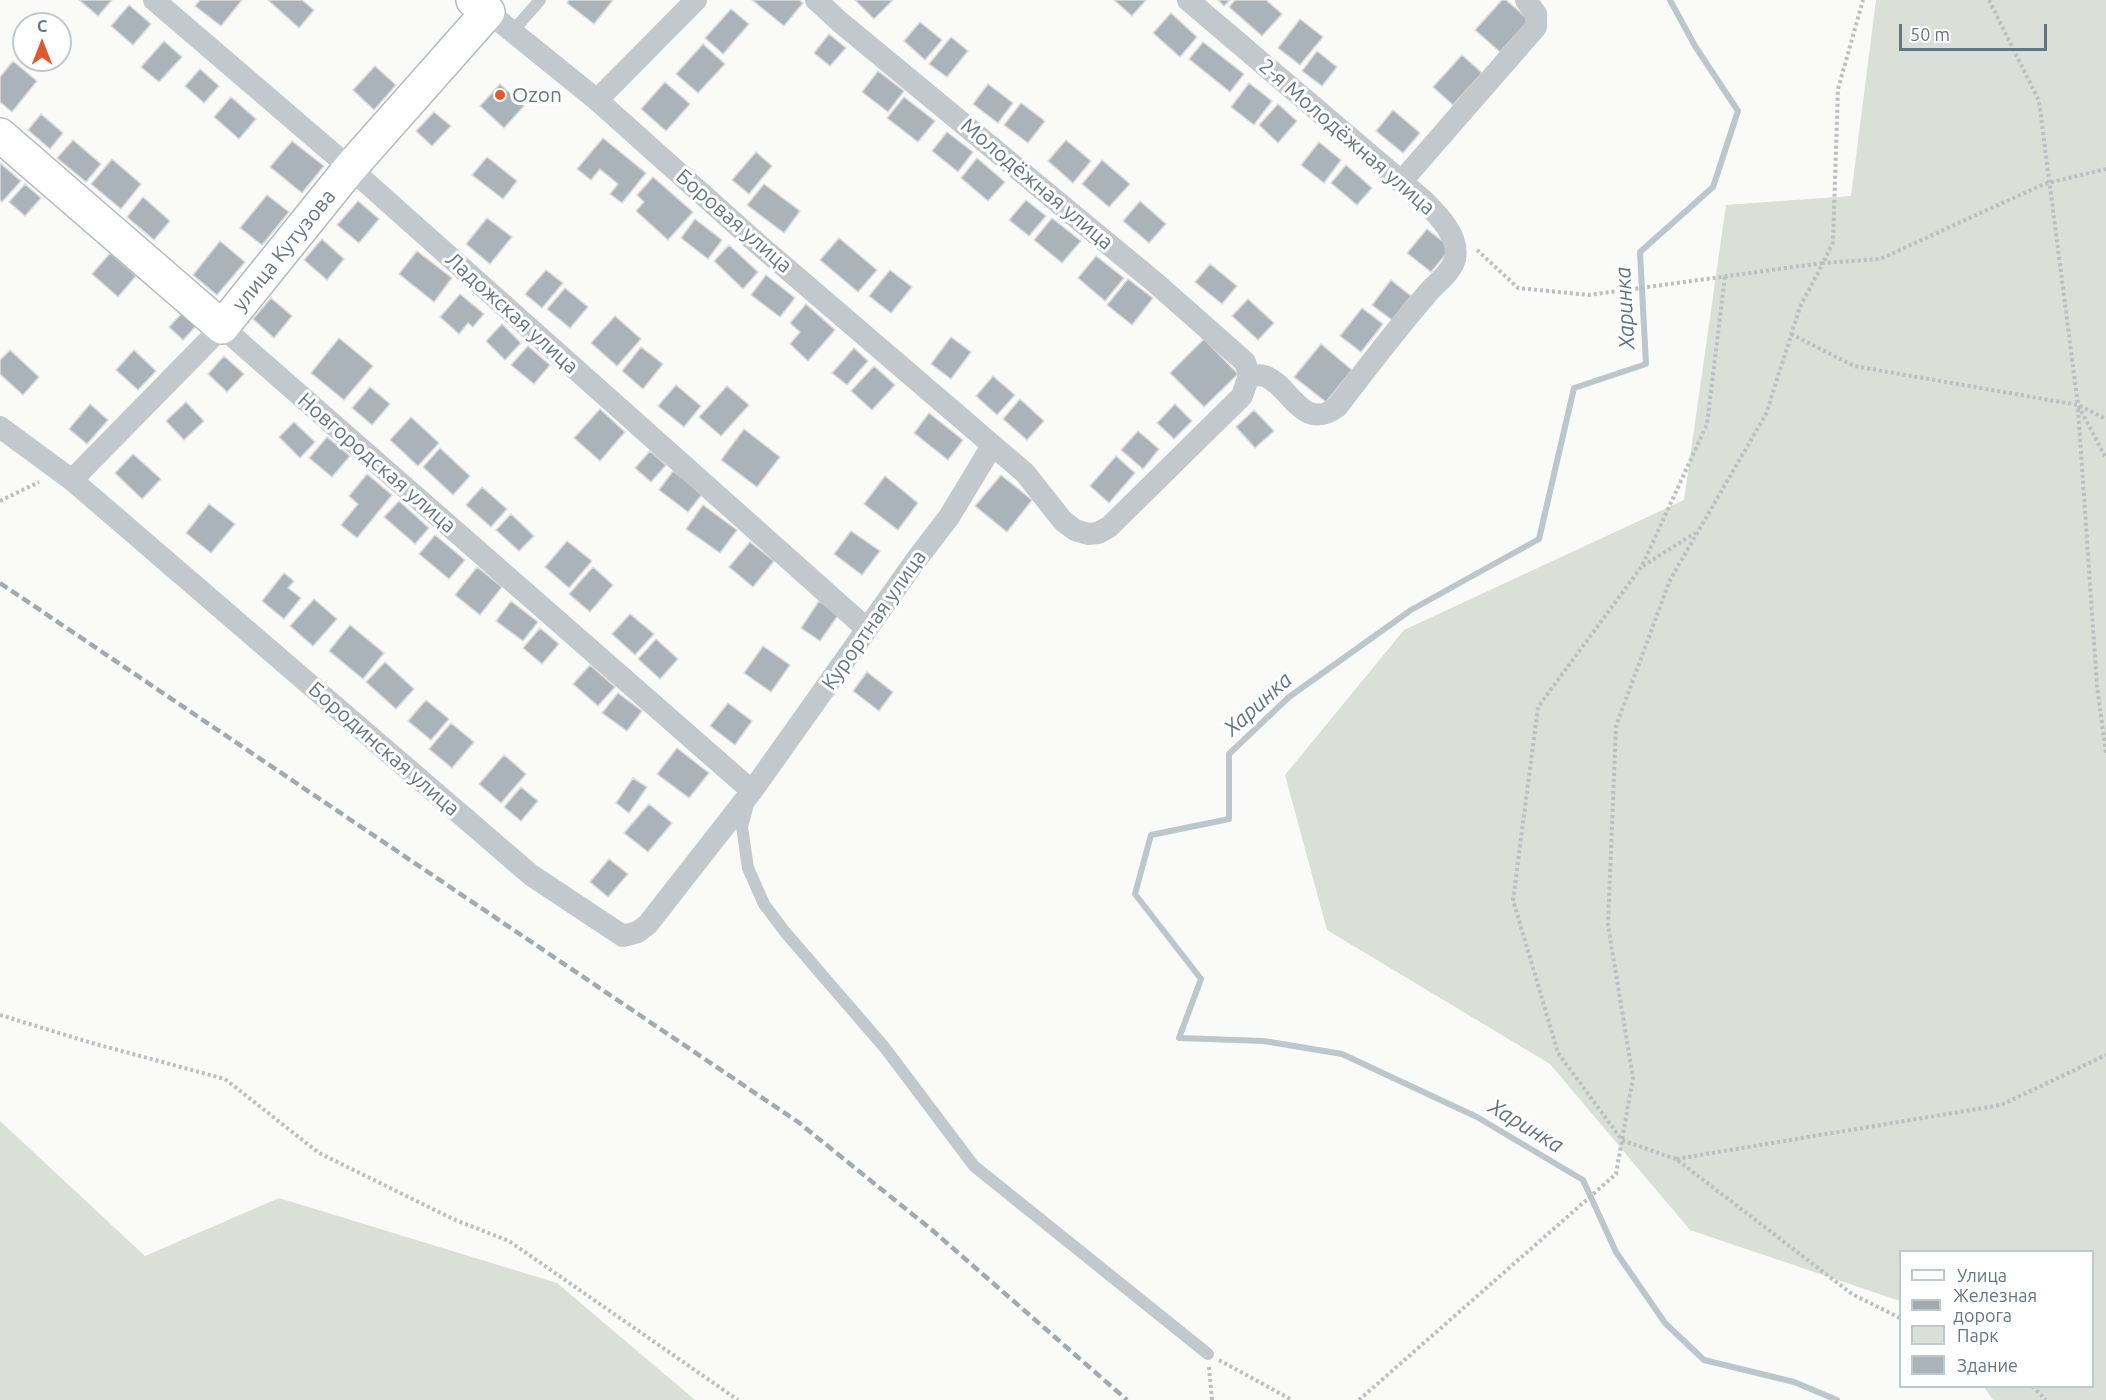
<!DOCTYPE html>
<meta charset="utf-8">
<style>
body{margin:0}
#map{position:relative;width:2106px;height:1400px;overflow:hidden;background:#fafaf8;font-family:Ubuntu,sans-serif}
canvas{display:block}
.legend{position:absolute;left:1899px;top:1250px;width:195px;height:138px;box-sizing:border-box;background:#fff;border:2px solid #c1c8cd;margin:0;padding:8px 10px;list-style:none;font-size:18px;color:#657683}
.legend li{display:flex;align-items:center;gap:12px;height:30px}
.legend b{width:30px;border:2px solid #c1c8cd}
.north{position:absolute;left:12px;top:12px;width:60px;height:60px;box-sizing:border-box;background:#fff;border:2px solid #c1c8cd;border-radius:50%;rotate:0deg;font-size:16px;font-weight:700;line-height:24px;text-align:center;color:#657683}
.north::after{content:'';display:block;margin:auto;width:21px;height:27px;background:#e4572e;clip-path:polygon(50% 0,100% 100%,50% 72%,0 100%)}
.scale{position:absolute;left:1899px;top:24px;width:148px;height:27px;box-sizing:border-box;border:3px solid #657683;border-top:0;padding-left:8px;font-size:18px;line-height:21px;white-space:nowrap;color:#657683;-webkit-text-stroke:4px #fff;paint-order:stroke}
</style>
<div id="map">
<canvas width="2106" height="1400"></canvas>
<ul class="legend">
<li><b style="height:8px;background:#fff"></b>Улица</li>
<li><b style="height:8px;background:#a2aab0"></b>Железная дорога</li>
<li><b style="height:16px;background:#dadfd7"></b>Парк</li>
<li><b style="height:16px;background:#aab3b9"></b>Здание</li>
</ul>
<div class="north">С</div>
<div class="scale">50 m</div>
</div>
<script>
const context = document.querySelector('canvas').getContext('2d');
context.lineJoin = 'round';
function fill(path, color) {
  context.fillStyle = color;
  context.fill(path, 'evenodd');
}
function strokePath(path, color, width, dash) {
  context.strokeStyle = color;
  context.lineWidth = width;
  context.lineCap = dash ? 'butt' : 'round';
  context.setLineDash(dash || []);
  context.stroke(path);
}
function label(font, color, halo, rows, align = 'center') {
  context.font = font + ' Ubuntu,sans-serif';
  context.lineWidth = 6;
  context.setLineDash([]);
  context.textBaseline = 'middle';
  context.strokeStyle = halo;
  context.fillStyle = color;
  for (const [text, x, y, turn = 0] of rows) {
    context.save();
    context.translate(x, y);
    context.rotate((+turn || 0) * Math.PI / 180);
    context.textAlign = isNaN(turn) ? turn : align;
    if (halo) context.strokeText(text, 0, 0);
    context.fillText(text, 0, 0);
    context.restore();
  }
}
const green = new Path2D(`
 M1876,0H2106V1400H1993L1984,1387L2092,1386V1252H1900V1301L1690,1230L1550,1064L1327,930L1285,775L1404,630L1684,500L1726,205L1851,196Z
 M0,1121L145,1256L279,1198L557,1283L695,1400H0Z`);
const stream = new Path2D(`
 M1670,0L1695,46L1738,111L1713,187L1640,252L1646,364L1574,388L1539,539L1411,610L1289,697L1229,754V819L1151,835L1135,894L1201,979L1179,1038L1264,1041L1342,1054L1477,1117L1583,1180L1616,1252L1665,1323L1704,1360L1794,1382L1837,1400`);
const building = new Path2D(`
 M79,0H112L98,16Z
 M200,0H242L221,26L195,6Z
 M268,0H302L314,10L299,28Z
 M569,0H613L594,24L567,3Z
 M752,0H799L803,3L784,26Z
 M855,0H893L874,19Z
 M1114,0H1146L1132,16Z
 M1218,0H1230L1224,6Z
 M1235,0H1266L1282,14L1262,36L1229,7Z
 M1502,0H1506L1529,20L1500,52L1475,30Z
 M129,5L151,24L133,45L111,26Z
 M731,9L749,24L723,54L705,38Z
 M1171,13L1197,37L1180,57L1153,33Z
 M1300,19L1323,37L1300,65L1278,48Z
 M920,22L942,40L925,60L904,41Z
 M829,34L846,48L830,66L814,53Z
 M951,37L968,51L947,77L929,64Z
 M164,41L182,57L159,82L141,67Z
 M1203,42L1244,74L1230,92L1189,59Z
 M703,44L725,64L698,93L676,74Z
 M1317,51L1337,67L1322,86L1302,71Z
 M1462,55L1482,73L1453,105L1433,87Z
 M13,61L37,81L12,112L0,102V77Z
 M375,66L396,85L374,110L353,90Z
 M200,69L219,86L204,103L185,86Z
 M878,71L904,91L888,112L862,92Z
 M665,82L690,104L666,131L641,109Z
 M1249,83L1272,101L1254,125L1231,107Z
 M500,84L524,106L504,128L480,106Z
 M988,84L1013,103L998,123L973,104Z
 M231,97L256,119L239,139L214,117Z
 M904,97L935,121L918,142L887,118Z
 M1021,103L1045,121L1028,143L1004,125Z
 M1278,104L1297,121L1278,143L1259,125Z
 M1393,110L1420,133L1403,153L1376,131Z
 M434,112L451,126L432,146L416,131Z
 M41,114L63,133L50,149L28,130Z
 M947,132L973,152L958,172L932,151Z
 M603,138L646,173L622,203L610,194L618,184L600,169L591,180L577,169Z
 M73,140L101,164L86,182L57,158Z
 M1066,140L1091,161L1073,183L1048,161Z
 M292,141L324,166L302,193L270,167Z
 M1319,142L1341,160L1324,183L1301,165Z
 M756,152L772,166L749,194L732,180Z
 M487,157L517,181L503,199L472,175Z
 M977,158L1005,182L988,201L961,178Z
 M112,159L141,184L121,209L91,184Z
 M1102,160L1130,184L1109,207L1082,184Z
 M0,163L21,181L2,202L0,200Z
 M1346,165L1372,188L1357,205L1331,183Z
 M653,177L693,212L668,240L636,211L644,202L637,195Z
 M25,184L41,198L25,216L9,202Z
 M764,184L800,211L784,233L747,205Z
 M267,195L289,212L262,245L240,228Z
 M143,197L170,221L154,240L127,217Z
 M1026,200L1046,216L1029,236L1009,220Z
 M358,201L379,219L359,243L337,225Z
 M1140,201L1166,224L1149,243L1123,221Z
 M487,218L512,237L490,264L466,244Z
 M1052,218L1081,241L1062,263L1034,240Z
 M695,219L722,240L708,259L681,238Z
 M1427,229L1451,248L1431,272L1407,253Z
 M839,238L877,270L858,292L820,260Z
 M322,239L344,259L327,280L304,260Z
 M220,241L245,262L217,295L193,275Z
 M729,245L758,272L743,289L714,261Z
 M417,251L452,278L434,302L399,274Z
 M110,253L136,276L118,297L92,274Z
 M1096,256L1124,278L1105,301L1078,278Z
 M1210,264L1237,286L1222,304L1195,282Z
 M546,270L563,283L542,308L525,294Z
 M890,270L912,287L891,313L869,296Z
 M766,275L795,298L780,317L751,295Z
 M1128,279L1153,298L1132,325L1107,305Z
 M1391,280L1411,296L1392,320L1372,305Z
 M565,288L588,307L570,328L547,309Z
 M460,294L484,314L473,327L468,323L459,334L440,317Z
 M271,298L292,316L274,338L253,319Z
 M1248,299L1274,323L1258,340L1232,316Z
 M806,304L835,330L808,361L790,344L800,332L790,323Z
 M1362,308L1383,324L1361,352L1340,336Z
 M182,313L196,326L183,340L169,327Z
 M615,316L641,339L617,366L591,343Z
 M502,324L521,343L505,360L486,341Z
 M951,337L971,352L951,379L931,364Z
 M339,338L373,366L344,400L311,373Z
 M1204,339L1238,374L1204,407L1170,373Z
 M1321,344L1352,370L1326,402L1294,377Z
 M528,346L550,365L534,384L511,365Z
 M641,347L663,364L643,389L622,371Z
 M854,348L868,361L847,385L832,373Z
 M10,350L39,377L23,395L0,374V360Z
 M134,350L156,371L138,390L116,370Z
 M224,356L244,374L227,392L208,374Z
 M874,366L895,385L872,410L851,391Z
 M993,376L1015,395L997,415L976,396Z
 M676,385L701,406L684,427L658,406Z
 M727,386L749,405L721,436L699,417Z
 M370,387L390,404L372,425L352,408Z
 M1020,399L1044,421L1027,440L1003,419Z
 M186,402L204,421L184,440L166,421Z
 M90,404L108,420L87,444L69,429Z
 M1175,404L1192,421L1174,439L1157,423Z
 M600,409L625,432L600,461L574,438Z
 M1254,410L1274,431L1255,448L1236,427Z
 M929,413L963,440L948,460L914,433Z
 M411,417L439,443L418,466L390,440Z
 M294,422L315,442L300,458L279,437Z
 M744,429L780,457L757,487L721,460Z
 M1138,431L1159,449L1143,469L1121,450Z
 M327,437L350,456L332,477L309,458Z
 M440,448L470,476L453,495L423,467Z
 M650,451L666,465L651,482L635,468Z
 M133,454L161,479L142,499L115,473Z
 M1116,456L1135,473L1109,503L1090,486Z
 M673,471L703,493L688,512L659,490Z
 M367,474L392,495L357,538L341,525L358,504L349,496Z
 M1001,475L1032,500L1007,532L975,506Z
 M885,476L918,503L898,530L864,504Z
 M482,487L507,509L491,527L466,505Z
 M399,501L429,528L415,544L384,517Z
 M209,504L235,524L211,553L186,533Z
 M703,505L737,530L720,553L686,529Z
 M511,514L534,536L519,551L496,530Z
 M851,531L880,551L862,575L834,554Z
 M435,535L465,560L449,579L419,554Z
 M567,541L592,561L569,588L545,567Z
 M750,542L774,561L753,587L729,567Z
 M477,567L502,587L480,615L455,595Z
 M593,567L613,585L590,612L569,594Z
 M284,573L294,581L288,588L301,598L284,619L262,601Z
 M314,599L337,619L313,646L290,626Z
 M511,601L538,622L523,641L496,621Z
 M819,601L839,614L820,641L801,628Z
 M630,614L654,634L635,655L612,634Z
 M350,625L384,653L363,679L329,651Z
 M540,628L559,644L542,664L523,648Z
 M656,639L678,659L660,679L638,659Z
 M763,646L790,665L771,692L744,673Z
 M385,662L414,689L396,709L366,682Z
 M590,665L615,687L598,706L573,684Z
 M867,672L893,692L879,711L853,691Z
 M618,693L642,711L627,731L602,713Z
 M426,700L449,719L431,740L408,721Z
 M728,703L752,721L735,745L710,726Z
 M451,723L474,742L452,768L429,749Z
 M677,748L709,773L689,798L657,774Z
 M504,755L526,774L501,803L479,784Z
 M633,778L647,787L629,813L616,803Z
 M521,787L538,801L521,821L504,807Z
 M649,804L672,823L648,852L624,833Z
 M609,859L628,874L608,897L590,882Z`);
const path = new Path2D(`
 M1989,0L2039,101L2078,405L2106,458
 M1477,250L1518,288L1589,295L1823,263L1833,242L1838,89L1863,0
 M1791,334L1854,366L2078,405L2106,419
 M2078,409L2097,686L2106,753
 M0,501L39,482
 M1643,566L1695,533
 M0,1015L92,1043L225,1079L319,1153L453,1219L509,1241L738,1400
 M1676,1159L1622,1140L1558,1053L1513,900L1538,707L1642,566L1707,424L1725,276
 M1900,1318L1852,1294L1676,1159L2001,1105L2106,1055
 M1219,1360L1292,1400
 M1209,1367L1212,1400
 M2032,1386L2046,1400
 M1359,1400L1616,1174L1633,1078L1608,925L1616,726L1670,580L1766,414L1800,307L1823,263L1880,259L2044,184L2106,169`);
const lane = new Path2D(`
 M512,32L540,0
 M748,804L742,827L748,868L764,904L785,932L885,1048L974,1166L1208,1354`);
const street = new Path2D(`
 M154,0L350,168L867,629
 M1188,0L1423,200C1437,214 1460,236 1455,259C1452,272 1435,284 1426,295C1395,331 1366,369 1337,407C1303,432 1291,388 1267,377C1261,374 1255,375 1249,375
 M488,12L597,100L758,244L1025,473L1063,521L1075,530L1088,534L1098,533L1109,527L1242,396L1249,375L1245,362L1158,285L840,22L816,0
 M597,100L696,0
 M1401,182L1536,27V14L1526,0
 M0,427L72,480L531,875L623,936L638,932L648,924L752,791L916,560L949,517L992,446
 M72,480L222,327L752,791`);
const secondary = new Path2D(`
 M0,135L222,327L350,168L488,12L473,0`);
const rail = new Path2D(`
 M0,583L798,1122L932,1230L1127,1400`);
const markers = [
 [500,95,6,"#e4572e"]
];
const poiNames = [
 ["Ozon",512,95]
];
const streetNames = [
 ["2-я Молодёжная улица",1347,137,41],
 ["Молодёжная улица",1037,184,40],
 ["Боровая улица",734,221,41],
 ["улица Кутузова",284,250,-51],
 ["Ладожская улица",512,313,42],
 ["Новгородская улица",377,463,41],
 ["Курортная улица",874,620,-55],
 ["Бородинская улица",384,749,41]
];
const waterNames = [
 ["Харинка",1625,308,-93],
 ["Харинка",1258,704,-42],
 ["Харинка",1526,1126,31]
];
fill(green, '#dadfd7');
strokePath(stream, '#bbc7cb', 6);
fill(building, '#aab3b9');
strokePath(building, '#dcdcda', 1.5);
strokePath(secondary, '#b3babf', 36);
strokePath(path, '#bbbfc2', 4, [3, 3]);
strokePath(lane, '#c3c8cc', 12);
strokePath(street, '#c3c8cc', 22);
strokePath(secondary, '#fff', 33);
strokePath(rail, '#a2aab0', 4.5, [9, 4.5]);
for (const [x, y, r, color] of markers) {
  const dot = new Path2D();
  dot.arc(x, y, r, 0, 2 * Math.PI);
  context.fillStyle = color;
  context.fill(dot);
  strokePath(dot, '#fff', 2);
}
label('21px', '#657683', '#fff', poiNames, 'left');
label('21px', '#657683', '#fff', streetNames);
label('italic 22px', '#60757c', '#fff', waterNames);
</script>
